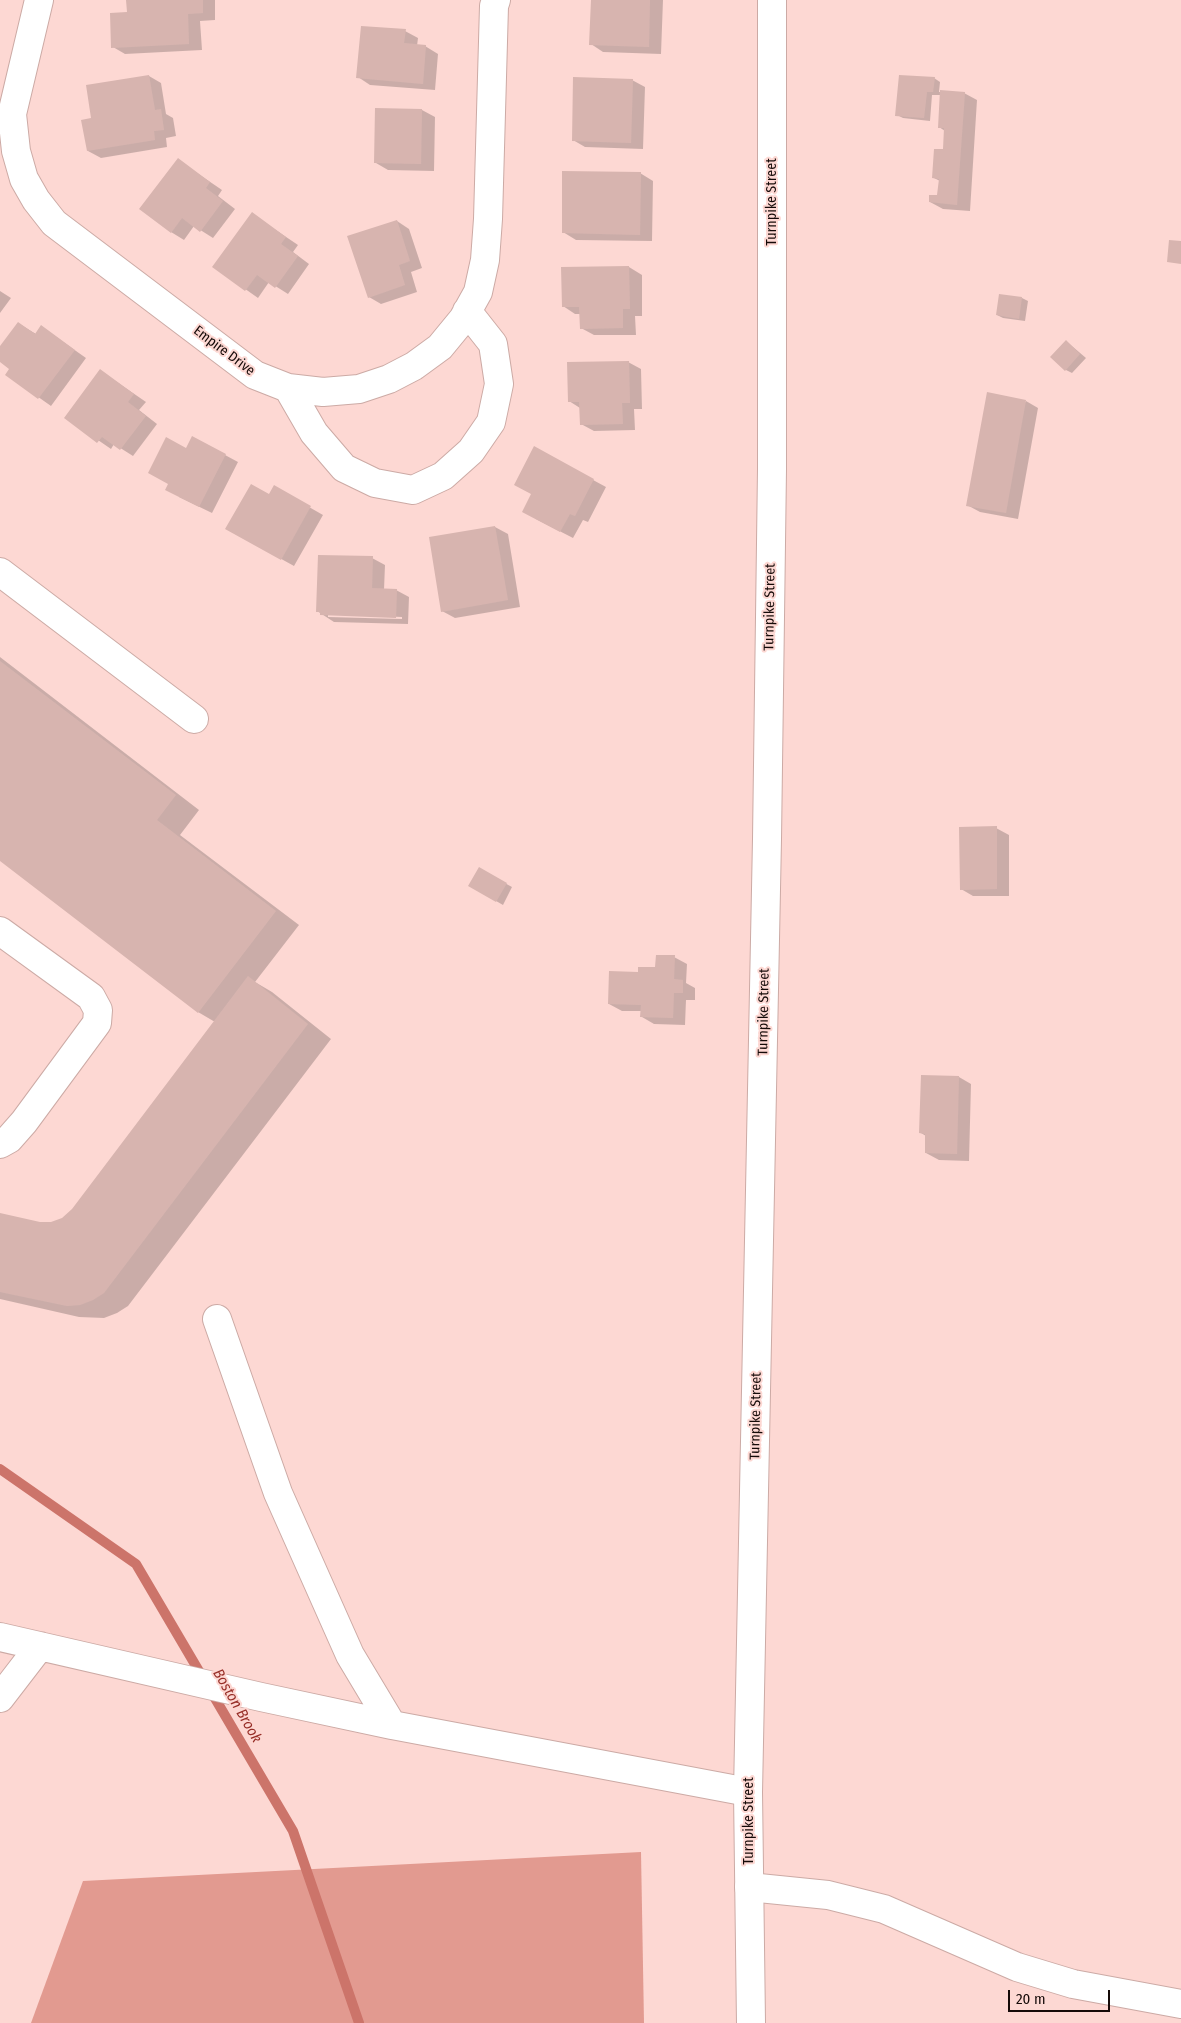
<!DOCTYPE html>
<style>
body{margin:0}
#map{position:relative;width:1181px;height:2023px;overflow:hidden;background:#fdd8d3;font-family:"Fira Sans Condensed",sans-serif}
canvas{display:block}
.scale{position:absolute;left:1008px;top:1990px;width:102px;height:22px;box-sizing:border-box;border:2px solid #150a08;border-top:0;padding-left:6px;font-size:15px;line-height:18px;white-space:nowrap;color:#150a08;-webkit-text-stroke:4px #fdd8d3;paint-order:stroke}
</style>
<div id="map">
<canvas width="1181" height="2023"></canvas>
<div class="scale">20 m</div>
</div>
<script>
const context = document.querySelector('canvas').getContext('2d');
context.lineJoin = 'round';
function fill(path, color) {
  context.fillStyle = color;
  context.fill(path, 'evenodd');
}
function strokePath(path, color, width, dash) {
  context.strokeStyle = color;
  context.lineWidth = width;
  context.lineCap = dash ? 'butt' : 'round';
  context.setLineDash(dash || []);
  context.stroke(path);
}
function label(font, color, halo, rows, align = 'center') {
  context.font = font + ' "Fira Sans Condensed",sans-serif';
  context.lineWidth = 4;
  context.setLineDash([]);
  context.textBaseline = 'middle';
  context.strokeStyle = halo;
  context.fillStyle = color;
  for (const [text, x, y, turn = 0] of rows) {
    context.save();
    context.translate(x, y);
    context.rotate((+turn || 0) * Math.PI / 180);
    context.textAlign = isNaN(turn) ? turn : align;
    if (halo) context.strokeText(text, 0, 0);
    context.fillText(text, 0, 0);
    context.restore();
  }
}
const green = new Path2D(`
 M641,1852L644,2023H31L83,1881Z`);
const shadow = new Path2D(`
 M127,0H215V20L200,21L202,50L125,54L113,47L128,14Z
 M592,0H663L661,54L603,52L591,44Z
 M405,31L418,38L417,46H425L438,54L435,90L370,85L358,77Z
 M149,76L161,83L166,114L173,118L176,136L166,138L167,147L101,158L88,151L93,119Z
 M934,78L940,82L939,92L964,93L977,100L970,211L943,209L930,202L939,196L940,181L934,178L944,150L945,131L939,127L941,95H932L930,121L903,118L897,115Z
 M632,80L645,87L643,149L585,147L573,140Z
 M377,109L422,110L435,117L434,171L388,170L376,163Z
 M178,160L222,190L218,196L235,209L213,238L194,226L184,240L171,232Z
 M640,173L653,181L652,241L576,240L563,232Z
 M252,214L298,245L293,252L309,264L288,294L269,282L258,298L214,267Z
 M397,221L409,229L422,268L411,272L417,292L381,304L369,297Z
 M629,267L642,275V316H635L636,335H594L581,328V314H575L563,306L562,268Z
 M0,291L11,298L0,313Z
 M1022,298L1028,301L1025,321L1003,318L997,315Z
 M18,323L36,334L42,327L86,358L51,406L7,375L11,369L0,361V348Z
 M1066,341L1086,358L1072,373L1066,370Z
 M628,362L641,369L642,409H634L635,430L594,431L581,424L580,408L569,401Z
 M101,371L146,402L139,410L157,424L133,456L114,444L111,449L66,418Z
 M1026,401L1038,408L1018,519L980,512L967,505Z
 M534,448L606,487L588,522L583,520L573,538L536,519L532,494Z
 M187,449L225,455L238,462L212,513L179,497Z
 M274,487L323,515L294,566L227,529L269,495Z
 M495,527L508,534L520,607L455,618L442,611Z
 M372,558L385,565L384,590H396L409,597L408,624L334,622L317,611ZM328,614L402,617V619L328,617Z
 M0,657L199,810L180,835L299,925L255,982L272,992L331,1039L128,1306L117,1313L104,1318L79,1317L0,1299V1214L40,1224L52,1223L62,1219L73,1210L215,1022L198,1012L0,860Z
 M996,828L1009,835V896H973L961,889Z
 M479,869L512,887L503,905L470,886Z
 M674,957L687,964L686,983L695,988V1000H686L685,1025L654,1024L642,1017V1011H622L609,1004L640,973L656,969Z
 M959,1077L971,1084L969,1161L939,1160L926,1153V1136L921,1133Z`);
const stream = new Path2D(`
 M0,1469L136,1564L293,1831L359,2023`);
const building = new Path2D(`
 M126,0H203V13L188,14L189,44L111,48L110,13L127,12Z
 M591,0H650L649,47L589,45Z
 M361,26L406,29L404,43L426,45L423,84L356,78Z
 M149,75L155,110L161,109L164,130L154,131L155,140L87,151L81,120L91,118L86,85Z
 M899,75L935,77L933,92H927L924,118L895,116Z
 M573,77L633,79L631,143L572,141Z
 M940,90L965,92L957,205L929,202V195H937L939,179L932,178L934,149H943L944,128H938Z
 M375,108L422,109L421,164L374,163Z
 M178,158L210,182L206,188L223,201L200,232L182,218L171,233L139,209Z
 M562,171L641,172L640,235L562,233Z
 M252,212L286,237L281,244L298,256L275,288L257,275L245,291L212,267Z
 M397,220L410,261L399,265L405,285L368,298L347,236Z
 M1169,240L1181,241V264L1167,262Z
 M629,266L630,309H623V328L580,329L579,307H562L561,267Z
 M999,294L1022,297L1019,319L996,315Z
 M18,322L35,334L41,325L75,350L38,399L5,375L9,369L0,362V346Z
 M1066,340L1080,354L1065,371L1050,357Z
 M629,361L630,403H622L623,424L580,425L579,402H568L567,362Z
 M100,369L134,394L128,402L146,416L120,450L102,437L97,443L64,418Z
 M987,392L1026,400L1006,513L966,506Z
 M192,436L226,454L199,507L165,490L168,484L148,473L166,437L186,448Z
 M534,446L594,479L575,516L570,514L560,532L522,512L531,494L514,485Z
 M251,484L269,494L274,485L311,506L281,560L225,529Z
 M495,526L508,600L441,612L429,537Z
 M318,555L373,556L372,588L397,589L396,618L320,615V612H316Z
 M0,661L176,795L157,820L276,911L198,1013L0,861Z
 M997,826V889L960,890L959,827Z
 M479,867L507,883L496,902L468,886Z
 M656,955H675L674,979L683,980V993H674L673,1018L640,1017L641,1005L608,1004L609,971L638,972V967H655Z
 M248,976L308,1024L104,1293L93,1300L80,1305L67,1306L0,1292V1213L40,1222H51L62,1218L72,1209Z
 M921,1075L959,1076L957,1154L925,1153V1134L919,1133Z`);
const minor = new Path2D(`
 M39,0L12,114L16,151L24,179L36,200L54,223L255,375L288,388L323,392L359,389L389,379L414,366L440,347L463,319L478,292L485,260L488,219L494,6L496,0
 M288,388L314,433L344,468L375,483L413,490L443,476L471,451L491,422L499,384L493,344L467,311
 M0,572L194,719
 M0,931L91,997L98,1010L97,1023L24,1122L9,1139L0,1144
 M0,1637L261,1697L392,1725L350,1655L278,1493L217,1319
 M0,1698L40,1646
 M392,1725L748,1792
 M749,1887L828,1895L884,1909L1017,1967L1073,1984L1181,2004`);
const highway = new Path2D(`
 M751,2023L748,1792L767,839L772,469V0`);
const streetNames = [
 ["Turnpike Street",772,202,-90],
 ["Empire Drive",224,351,37],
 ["Turnpike Street",770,607,-89],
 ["Turnpike Street",764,1012,-89],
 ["Turnpike Street",756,1416,-89],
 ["Turnpike Street",749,1821,-90]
];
const waterNames = [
 ["Boston Brook",237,1706,60]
];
fill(green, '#e29a90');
fill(shadow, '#0003');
strokePath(stream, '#cc746a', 10);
fill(building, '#d7b4af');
strokePath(minor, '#ccaaa5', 30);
strokePath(highway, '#ccaaa5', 30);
strokePath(minor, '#fff', 28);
strokePath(highway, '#fff', 28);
label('14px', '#150a08', '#fdd8d3', streetNames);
label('italic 15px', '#972e27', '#fdd8d3', waterNames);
</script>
